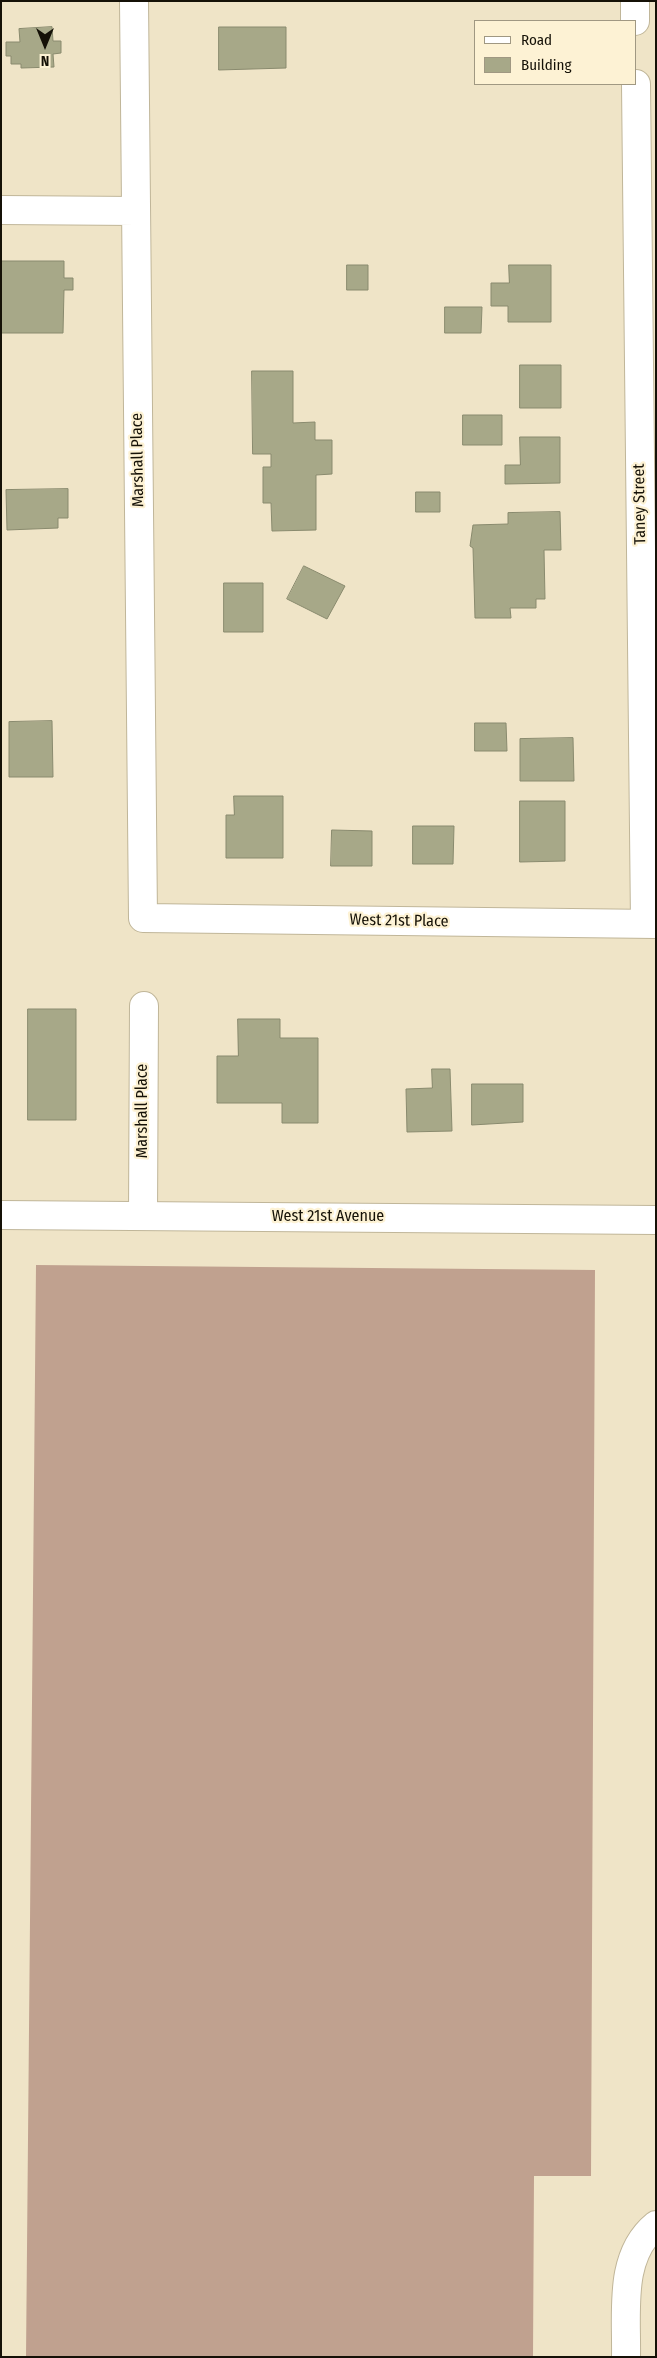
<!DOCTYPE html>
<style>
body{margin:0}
#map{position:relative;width:657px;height:2358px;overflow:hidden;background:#efe4c7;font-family:"Fira Sans Condensed",sans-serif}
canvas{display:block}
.frame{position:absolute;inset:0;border:2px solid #151107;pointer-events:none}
.legend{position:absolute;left:474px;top:20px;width:162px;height:65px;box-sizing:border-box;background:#fdf2d4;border:1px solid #a09882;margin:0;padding:6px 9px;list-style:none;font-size:15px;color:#151107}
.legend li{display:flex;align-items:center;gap:10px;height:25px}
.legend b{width:25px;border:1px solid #a09882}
.north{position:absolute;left:20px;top:20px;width:50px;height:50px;-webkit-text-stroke:4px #fdf2d4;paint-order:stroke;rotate:180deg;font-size:14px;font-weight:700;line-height:20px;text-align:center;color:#151107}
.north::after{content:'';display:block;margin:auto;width:18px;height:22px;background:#151107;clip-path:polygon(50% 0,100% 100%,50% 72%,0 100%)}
</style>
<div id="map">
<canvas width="657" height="2358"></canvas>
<div class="frame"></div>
<ul class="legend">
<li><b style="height:6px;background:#fff"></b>Road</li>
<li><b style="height:14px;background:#a7a888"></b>Building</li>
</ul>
<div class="north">N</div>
</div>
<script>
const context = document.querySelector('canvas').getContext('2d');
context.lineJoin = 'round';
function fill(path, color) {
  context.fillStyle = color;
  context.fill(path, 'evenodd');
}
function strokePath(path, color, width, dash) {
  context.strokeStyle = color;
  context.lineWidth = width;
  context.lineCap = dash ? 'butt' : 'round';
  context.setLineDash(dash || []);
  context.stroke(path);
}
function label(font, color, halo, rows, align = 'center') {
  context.font = font + ' "Fira Sans Condensed",sans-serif';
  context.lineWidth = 4.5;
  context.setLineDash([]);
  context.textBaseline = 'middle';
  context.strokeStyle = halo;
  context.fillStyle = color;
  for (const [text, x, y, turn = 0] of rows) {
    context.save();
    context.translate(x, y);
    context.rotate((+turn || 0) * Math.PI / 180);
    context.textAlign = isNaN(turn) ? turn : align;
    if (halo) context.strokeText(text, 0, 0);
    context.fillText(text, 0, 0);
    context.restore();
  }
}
const forest = new Path2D(`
 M36,1265L595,1270L591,2176H534L533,2357H26Z`);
const building = new Path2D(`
 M52,27L53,41H61V53L53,54L54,67L21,68V64H11V56H6V42H20L19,29Z
 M219,27H286V68L219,70Z
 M1,261H64V278H73V290H64L63,333H1Z
 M347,265H368V290H347Z
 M509,265H551V322H508V306H491V283H509Z
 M445,307H482L481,333H445Z
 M520,365H561V408H520Z
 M252,371H293V423L315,422V440H332V474L316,475V530L272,531L271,503H263V467H271V454H253Z
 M463,415H502V445H463Z
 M520,437H560V483L505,484V465H520Z
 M68,489V518H58V528L7,530L6,490Z
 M416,492H440V512H416Z
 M560,512L561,550H544L545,599H536V608H510L511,618H475L473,548L470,546L473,525L508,524V513Z
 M304,566L345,586L327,619L287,599Z
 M224,583H263V632H224Z
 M52,721L53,777H9V722Z
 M475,723H506L507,751H475Z
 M573,738L574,781H520V739Z
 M234,796H283V858H226V815H234Z
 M520,801H565V861L520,862Z
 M413,826H454L453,864H413Z
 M332,830L372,831V866H331Z
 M28,1009H76V1120H28Z
 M238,1019H280V1038H318V1123H282V1103H217V1056H238Z
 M432,1069H450L452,1131L407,1132L406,1089L432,1088Z
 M472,1084H523V1122L472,1125Z`);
const street = new Path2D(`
 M134,1L143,918L656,924
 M635,1V21
 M636,84L645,923
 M1,210L136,211
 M143,1216L144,1006
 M626,2357C627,2312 618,2256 656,2225`);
const secondary = new Path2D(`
 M1,1215L656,1220`);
const streetNames = [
 ["Marshall Place",138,460,-91],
 ["Taney Street",640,504,-91],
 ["West 21st Place",399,921,1],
 ["Marshall Place",143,1111,-90],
 ["West 21st Avenue",328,1217]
];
fill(forest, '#c0a18f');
fill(building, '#a7a888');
strokePath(building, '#898a6e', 1);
strokePath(street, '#c0b699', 30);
strokePath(secondary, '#c0b699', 30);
strokePath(street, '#fff', 28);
strokePath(secondary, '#fff', 28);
label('16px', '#151107', '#fdf2d4', streetNames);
</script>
